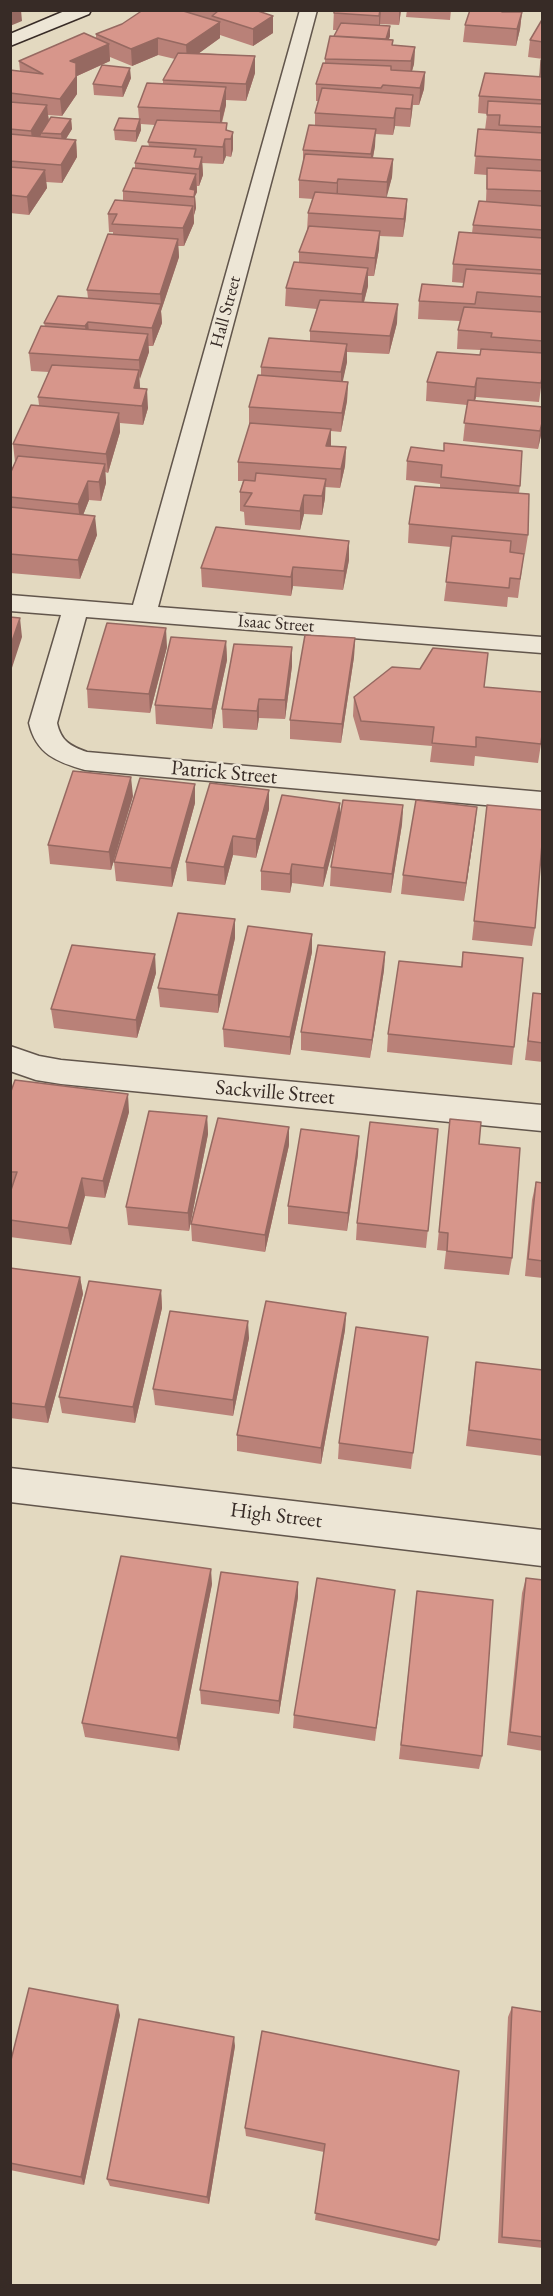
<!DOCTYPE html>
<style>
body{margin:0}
#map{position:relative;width:553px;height:2296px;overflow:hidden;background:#e3d9c0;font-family:"EB Garamond",serif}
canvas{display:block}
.frame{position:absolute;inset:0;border:12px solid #372b26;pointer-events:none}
</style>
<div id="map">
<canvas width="553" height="2296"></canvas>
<div class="frame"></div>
</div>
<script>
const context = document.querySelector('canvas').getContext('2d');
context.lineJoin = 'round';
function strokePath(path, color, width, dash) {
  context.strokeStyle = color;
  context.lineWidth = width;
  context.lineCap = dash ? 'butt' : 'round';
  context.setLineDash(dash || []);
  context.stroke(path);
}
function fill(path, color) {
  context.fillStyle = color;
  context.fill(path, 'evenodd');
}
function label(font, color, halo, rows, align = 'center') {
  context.font = font + ' "EB Garamond",serif';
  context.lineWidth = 5;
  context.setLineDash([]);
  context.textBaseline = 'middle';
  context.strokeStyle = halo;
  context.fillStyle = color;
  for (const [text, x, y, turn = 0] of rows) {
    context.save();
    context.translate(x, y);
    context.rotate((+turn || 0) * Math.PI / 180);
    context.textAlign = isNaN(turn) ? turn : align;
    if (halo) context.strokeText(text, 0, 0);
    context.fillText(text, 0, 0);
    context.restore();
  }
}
const street = new Path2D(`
 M300,10H317L158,607L542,637V653L86,617L57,723C61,741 70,746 87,752L542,792V810L85,770C57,762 36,754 29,723L61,615L10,611V595L133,605Z
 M10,1046L39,1056L61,1060L542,1105V1131L61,1084L36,1080L10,1071Z
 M10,1468L542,1530V1566L10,1502Z`);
const secondary = new Path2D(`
 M67,10H91L89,14L10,46V34Z`);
const wall = new Path2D(`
 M143,10H259L258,11L273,16V33L253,46L220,35V38L199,53L255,56V73L246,101L226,100V105L222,123H227V131L233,132V149L231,157L226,156L223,164L202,163L203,175L199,186H197V192L195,196L196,208L194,215V223L184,246H178L179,257L161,311L162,323L153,346H148L149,352L139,379L140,389L148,408L143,425L120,423V432L108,473L105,472L106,483L101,501L89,500L83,515L97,535L80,579L10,573V474L15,462L13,444L39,405L38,397L49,372L31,371L29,353L45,327L44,323L88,298L87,290L113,235V232H109L108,214L123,201V191L135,168V163L149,146L148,142L155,125L141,124V130L136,142L115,140L114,130L139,119L138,107L163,84V80L175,59L158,55L132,66L110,57V61L77,76V94L62,116L48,115L49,120L71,119L72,129L66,139L76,140L77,157L62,183L46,182L47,188L29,215L10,213V70L20,71L19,61L96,38V34L122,24Z
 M334,10H401L399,25L380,24V25L390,36L389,39L393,40V45L415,47L414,64L412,71L425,72L424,89L419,105H413L410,127L395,126L393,135L375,134V146L373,158L393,159L392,177L386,197L407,199L406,217L403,237L379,236V249L374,276H368V286L364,302L397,323L389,354L347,352V362L342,382H348L347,401L341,432L331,431V446L346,447L345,466L340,488L325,487V498L322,515L304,514L300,530L245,525L244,512L240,511V492L243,481H238V462L249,426V407L261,375V367L310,341V331L317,309L285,306L286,288L299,262V252L307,231L308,213L313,199L299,198V180L303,165V150L315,125V113L318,101H316V84L325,63V59L337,30H333Z
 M407,10H451L450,20L406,17Z
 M504,12H522L520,29L516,46L463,42L465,25Z
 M543,18V59L528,57L530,40Z
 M543,60V373L539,402L476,397L475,401L543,407V426L538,449L463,441L467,405L426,401L427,382L480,355L481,350L457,349L458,330L460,321L418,319L419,301L463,287L464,283L452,282L453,264L472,233L473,225L486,201L487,175L474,174L478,129L485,130L487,114L478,113L479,96L539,77Z
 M131,78L123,97L94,95L93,84Z
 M411,447L520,486L519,493L528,535L525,554L511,552L524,554L518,598L508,597L507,607L444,601L451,547L408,543L409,524L440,488V484L406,480L407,461Z
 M349,541V560L343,590L293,586L291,596L202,587L201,568Z
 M355,638L354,657L341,743L290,739V720Z
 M226,641L227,660L212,729L156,724L155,705Z
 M167,647L150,713L88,708L87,689Z
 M292,647V666L285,719L259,718L257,730L223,728L222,709Z
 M484,687L541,744L538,763L475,756L474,766L430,762L432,746L360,740L353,716L354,697Z
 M195,784V803L172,887L116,881L114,862Z
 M133,796L111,870L50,864L48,845Z
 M403,805L402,824L391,893L330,886L331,867L338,827L323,887L292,883L290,893L261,890V871L340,819Z
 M487,805L535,928L532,946L472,940Z
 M269,809L256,858L233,855L225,885L187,881L186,862Z
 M475,826L464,901L401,894L403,875Z
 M235,919V938L218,1013L160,1007L158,988Z
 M312,934V952L290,1055L224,1047L223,1029Z
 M385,952L384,970L370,1058L301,1050V1032Z
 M463,952L514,1047L512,1065L387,1052L388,1034L461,967Z
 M156,973L137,1038L54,1028L51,1009Z
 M533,993L543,994V1062L525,1060Z
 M10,1094L129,1112L105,1198L85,1196L71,1245L10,1237V1193L12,1189H10Z
 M207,1116L208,1134L189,1231L128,1225L126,1207Z
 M450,1119L512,1258L509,1275L444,1269L446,1251L437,1250Z
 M438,1129L426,1248L356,1240L357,1223Z
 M289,1145L265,1252L192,1241L191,1224Z
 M358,1154L347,1231L288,1224V1206Z
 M536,1182L543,1183V1278L525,1276L532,1200Z
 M10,1268L80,1277L83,1294L48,1423L10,1418Z
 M161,1290L162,1308L135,1423L62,1413L59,1397Z
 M346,1313L345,1330L321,1464L237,1451V1435Z
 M428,1337L411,1469L338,1459L339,1443Z
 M249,1338L233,1416L155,1405L153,1389Z
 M476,1362L543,1370V1456L466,1446Z
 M526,1578L543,1580V1751L507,1745L522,1593Z
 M212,1584L179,1751L85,1737L82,1723Z
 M395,1590L375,1741L293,1728L294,1715Z
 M417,1591L482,1756L479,1769L399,1759Z
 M298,1597L279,1714L201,1704L200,1690Z
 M512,2007L543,2012V2248L498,2243L508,2017Z
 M120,2015L84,2185L10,2170V2064Z
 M262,2031L439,2240L436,2246L315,2220L324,2152L246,2136L245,2128Z
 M235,2046L209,2204L110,2186L107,2179Z`);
const shadedWall = new Path2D(`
 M10,10H21L22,21L10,26Z
 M381,10L380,24L379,32V16Z
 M399,10H401L399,25Z
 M522,12L520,29L516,46L517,29Z
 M273,16V33L253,46V29Z
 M220,22V38L187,62L186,45Z
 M390,26V36L385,50L386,40Z
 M158,38V55L132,66L131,49Z
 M109,44L110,61L77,76V94L62,116L60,99L70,61Z
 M415,47L414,64L410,78L411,61Z
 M255,56V73L246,101V84Z
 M130,68L131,78L123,97L122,87Z
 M425,72L424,89L419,105L420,88Z
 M226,87V105L220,128V111Z
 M413,95L412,112L410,127L411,109Z
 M47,105L49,123L41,133V135L33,148L31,131Z
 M396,108L395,126L393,135L394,118Z
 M71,119L72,129L62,145L61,134Z
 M140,119L141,130L136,142V131Z
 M376,129L375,146L370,172L371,154Z
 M233,132V149L231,157V139Z
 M225,139L226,156L223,164V147Z
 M76,140L77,157L62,183L61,165Z
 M202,157L203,175L199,186V169Z
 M393,159L392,177L386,200L387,182Z
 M45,170L47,188L29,215L27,197Z
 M196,174L197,192L195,196L196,208L194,215V197L190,189Z
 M338,179V197L336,201L337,183Z
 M407,199L406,217L403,237L404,219Z
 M193,206L194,223L184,246L183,228Z
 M380,231L379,249L374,276L375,258Z
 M178,239L179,257L161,311L162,323L153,346L152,328L161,305L160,294Z
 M368,268V286L361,313L362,294Z
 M398,304L397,323L389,354L390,336Z
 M88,322L90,341L87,345L85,326Z
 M148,334L149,352L140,379L139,360Z
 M347,344V362L341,390V372Z
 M139,370L140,388L135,407L134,388Z
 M477,378L476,397L473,406L475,387Z
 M348,382L347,401L341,432L342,413Z
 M147,389L148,408L143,425L142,406Z
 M119,413L120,432L108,473L106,454Z
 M543,419V426L538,449L540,431Z
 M331,429V447L326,446Z
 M346,447L345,466L340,488L341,469Z
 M105,464L106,483L101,501L99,482Z
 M326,479L325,498L322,515V496Z
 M88,481L89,500L80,523L78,504Z
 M304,495V514L300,530V511Z
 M95,516L97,535L80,579L78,560Z
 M349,541V560L343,590L344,571Z
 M293,567V586L291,596V577Z
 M20,618L22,637L10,674V647Z
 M166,628L167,647L150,713L149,694Z
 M355,638L354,657L341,743L342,724Z
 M226,641L227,660L212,729V709Z
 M292,647V666L285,719V700Z
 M259,699V718L257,730V711Z
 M131,777L133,796L111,870L109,852Z
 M195,784V803L172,887L171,868Z
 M269,790V809L256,858V839Z
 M340,803V822L323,887L324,868Z
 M403,805L402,824L391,893L392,874Z
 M477,807L475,826L464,901L466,883Z
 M233,836V855L225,885L224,867Z
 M292,864V883L290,893V874Z
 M235,919V938L218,1013V995Z
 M312,934V952L290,1055V1037Z
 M385,952L384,970L370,1058L372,1040Z
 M155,954L156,973L137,1038L136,1020Z
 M128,1094L129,1112L105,1198L103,1181Z
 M207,1116L208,1134L189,1231L188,1213Z
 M289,1127V1145L265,1252V1235Z
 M359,1136L358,1154L347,1231L348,1213Z
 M82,1178L85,1196L71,1245L68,1228Z
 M80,1277L83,1294L48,1423L45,1407Z
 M161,1290L162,1308L135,1423L133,1407Z
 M346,1313L345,1330L321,1464V1448Z
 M248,1321L249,1338L233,1416V1400Z
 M211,1569L212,1584L179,1751L177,1738Z
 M298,1582V1597L279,1714V1701Z
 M118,2005L120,2015L84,2185L81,2177Z
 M234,2037L235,2046L209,2204L207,2197Z`);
const building = new Path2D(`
 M143,10H180L220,22L186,45L158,38L131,49L96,34L122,24Z
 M216,10H255L273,16L253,29L212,16L218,11Z
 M334,10H380L379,16L334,13Z
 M470,10H503L502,12H522L517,29L465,25Z
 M543,18V42L530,40Z
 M341,23L390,26L386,39L334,36Z
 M84,33L109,44L70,61L76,63V77L60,99L10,93V70L43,74L19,61Z
 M330,36L393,40L392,45L415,47L411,61L325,59Z
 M178,53L255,56L246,84L163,80Z
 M541,60H543V77H540Z
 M323,63L391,66V70L425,72L420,88L383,85L381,88L316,84Z
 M102,65L130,68L122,87L93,84Z
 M485,73L543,77V100L479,96Z
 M147,83L226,87L220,111L138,107Z
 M322,88L413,95L411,109L396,108L394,118L315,113Z
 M488,101L543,104V127L499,125L500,115H487Z
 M10,102L47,105L31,131L10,129Z
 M51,117L71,119L61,134L41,133Z
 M119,118L140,119L136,131L114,130Z
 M157,120L227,123L226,130L233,132L231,139H225L223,147L148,142Z
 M309,125L376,129L371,154L303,150Z
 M478,129L543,133V160L475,156Z
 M10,134L76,140L61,165L10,161Z
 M142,146L196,149L194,157H202L199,169L135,163Z
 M305,154L393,159L387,182L338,179L337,183L299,180Z
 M10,167L45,170L27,197L10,195Z
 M133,168L196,174L190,189L195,190L194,197L123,191Z
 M487,168L543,171V191L487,189Z
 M315,192L407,199L404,219L308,213Z
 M115,200L193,206L183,228L112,224L117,214H108Z
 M479,201L543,206V230L473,225Z
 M309,226L380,231L375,258L299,252Z
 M459,232L543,238V270L453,264Z
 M108,234L178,239L160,294L87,290Z
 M294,262L368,268L362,294L286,288Z
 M466,269L543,274V297L477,292L475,304L419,301L422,284L463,287Z
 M58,296L161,304L152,328L88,322L85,326L44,323Z
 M320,300L398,304L390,336L310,331Z
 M464,307L543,312V341L491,337L492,333L458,330Z
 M41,326L148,334L139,360L29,353Z
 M269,338L347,344L341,372L261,367Z
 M481,349L543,353V373L541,383L477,378L475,387L427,382L437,352L480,355Z
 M52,365L139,370L134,388L147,389L142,406L38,397Z
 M258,375L348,382L342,413L249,407Z
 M468,400L543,407V419L540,431L464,423Z
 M31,405L119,413L106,454L13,444Z
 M250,423L331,429L326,446L346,447L341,469L238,462Z
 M444,443L522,451L520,486L441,477L442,465L407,461L411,447L444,451Z
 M18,456L105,464L99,482L88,481L78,504L10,497V474Z
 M256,473L326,479L322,496L304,495L300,511L244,506L252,493L240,492L244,480L255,481Z
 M415,486L529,494L528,535L409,524Z
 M10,507L95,516L78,560L10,554Z
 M216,527L349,541L344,571L293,567L291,577L201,568Z
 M452,536L511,541L510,552L524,554L520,579L510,578L509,588L446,582Z
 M10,617L20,618L10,647Z
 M107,623L166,628L149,694L87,689Z
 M305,635L355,638L342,724L290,720Z
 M171,637L226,641L212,709L155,705Z
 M234,644L292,647L285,700L259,699L257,711L222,709Z
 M433,648L488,653L484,687L543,692V725L541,744L476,737V747L432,743L434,727L361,721L354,697L392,667L420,669Z
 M73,771L131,777L109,852L48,845Z
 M140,778L195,784L171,868L114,862Z
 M210,783L269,790L256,839L233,836L224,867L186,862Z
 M282,795L340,803L324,868L292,864L290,874L261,871Z
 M343,800L403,805L392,874L331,867Z
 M416,800L477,807L466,883L403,875Z
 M487,805L543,810V832L535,928L474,921Z
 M178,913L235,919L218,995L158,988Z
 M248,926L312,934L290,1037L223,1029Z
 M72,945L155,954L136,1020L51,1009Z
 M318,945L385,952L372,1040L301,1032Z
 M463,952L523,958L514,1047L388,1034L399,961L462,967Z
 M533,993L543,994V1043L528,1041Z
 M15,1080L128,1094L103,1181L82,1178L68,1228L10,1220V1193L17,1172H10V1094Z
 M149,1111L207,1116L188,1213L126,1207Z
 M218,1118L289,1127L265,1235L191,1224Z
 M450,1119L481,1122L479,1144L520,1148L512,1258L447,1251L448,1233L439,1232Z
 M370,1122L438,1129L428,1231L357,1223Z
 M301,1129L359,1136L348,1213L288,1206Z
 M536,1182L543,1183V1261L528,1259Z
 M10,1268L80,1277L45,1407L10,1403Z
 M89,1281L161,1290L133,1407L59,1397Z
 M266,1301L346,1313L321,1448L237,1435Z
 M170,1311L248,1321L233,1400L153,1389Z
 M356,1327L428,1337L413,1453L339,1443Z
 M476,1362L543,1370V1440L469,1430Z
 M121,1556L211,1569L177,1738L82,1723Z
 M221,1572L298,1582L279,1701L200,1690Z
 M317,1578L395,1590L376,1728L294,1715Z
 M526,1578L543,1580V1737L510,1732Z
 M417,1591L493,1600L482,1756L401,1745Z
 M29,1988L118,2005L81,2177L10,2163V2064Z
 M512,2007L543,2012V2241L502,2237Z
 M139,2019L234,2037L207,2197L107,2179Z
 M262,2031L459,2071L439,2240L315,2213L325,2144L245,2128Z`);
const farStreetnames = [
 ["Hall Street",226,312,-75],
 ["Isaac Street",276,624,4]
];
const streetNames = [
 ["Patrick Street",224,773,5],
 ["Sackville Street",275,1093,5],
 ["High Street",276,1516,7]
];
strokePath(street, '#62564c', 3);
strokePath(secondary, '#372b26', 3);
fill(street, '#ede6d6');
fill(secondary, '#ede6d6');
fill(wall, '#b98178');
fill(shadedWall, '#966961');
fill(building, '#d7968b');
strokePath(building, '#966961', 1.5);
label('18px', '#372b26', '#ede6d6', farStreetnames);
label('21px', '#372b26', '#ede6d6', streetNames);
</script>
